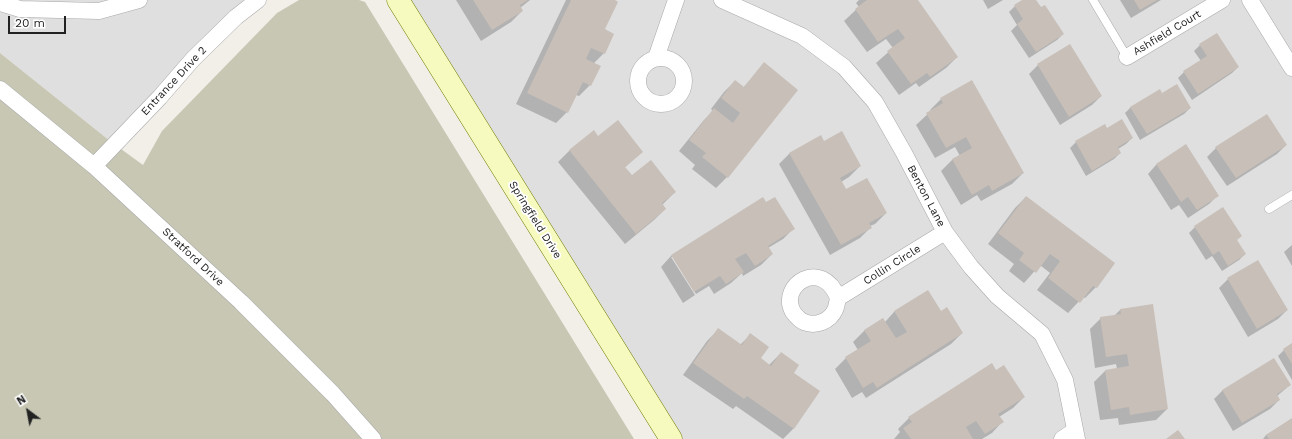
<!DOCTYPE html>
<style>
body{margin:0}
#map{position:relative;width:1292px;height:439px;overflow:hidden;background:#f2efe9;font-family:"Work Sans",sans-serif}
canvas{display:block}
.north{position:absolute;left:8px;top:391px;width:40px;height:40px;-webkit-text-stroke:3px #fff;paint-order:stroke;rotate:328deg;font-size:11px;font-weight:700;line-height:16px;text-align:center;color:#222}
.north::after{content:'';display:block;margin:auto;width:14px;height:18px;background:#222;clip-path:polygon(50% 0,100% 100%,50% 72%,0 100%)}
.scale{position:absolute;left:8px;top:16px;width:58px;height:18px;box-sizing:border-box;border:2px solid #222;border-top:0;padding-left:5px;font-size:12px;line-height:14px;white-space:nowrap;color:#222;-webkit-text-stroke:3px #fff;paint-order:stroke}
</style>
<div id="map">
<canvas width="1292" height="439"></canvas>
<div class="north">N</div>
<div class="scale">20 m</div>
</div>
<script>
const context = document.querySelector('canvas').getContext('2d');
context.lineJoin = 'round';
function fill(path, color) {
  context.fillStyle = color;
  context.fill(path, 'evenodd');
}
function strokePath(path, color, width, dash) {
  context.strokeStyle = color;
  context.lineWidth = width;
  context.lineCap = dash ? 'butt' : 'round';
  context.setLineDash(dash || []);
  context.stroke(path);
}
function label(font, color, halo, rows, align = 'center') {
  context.font = font + ' "Work Sans",sans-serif';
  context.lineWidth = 3.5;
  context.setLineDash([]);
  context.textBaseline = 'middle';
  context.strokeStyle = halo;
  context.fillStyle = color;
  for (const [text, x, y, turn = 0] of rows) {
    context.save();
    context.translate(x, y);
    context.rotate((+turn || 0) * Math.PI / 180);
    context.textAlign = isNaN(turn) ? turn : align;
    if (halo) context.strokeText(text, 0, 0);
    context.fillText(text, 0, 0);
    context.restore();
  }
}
const residential = new Path2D(`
 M0,0H251L199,42L110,141L0,53Z
 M402,0H1292V439H675Z`);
const construction = new Path2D(`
 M299,0H359L365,2L634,439H0V53L110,141L143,165L162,131L277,13Z`);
const shadow = new Path2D(`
 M456,0H530L520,8L522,11L511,22L481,41Z
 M566,0H612L603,30L604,53L594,63L590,85L579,96L576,95L567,112L556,123L516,104Z
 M859,0H917L957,57L946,68L919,87L916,83L899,95L876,63L893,48L886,39L867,52L844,21L859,7L856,3Z
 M983,0H1003L988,9Z
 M1024,0H1035L1063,34L1057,40L1029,58L1011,31L1017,25L1009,12L1015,6Z
 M1120,0H1161L1131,18Z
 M1070,45L1101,96L1092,105L1060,125L1029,74L1038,65Z
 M1200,45L1238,67L1232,73L1192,100L1178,78L1184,72L1201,61L1194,51Z
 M764,64L797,90L727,177L716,188L692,169L695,165L679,151L704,120L713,111L711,109L724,92L735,81L743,88Z
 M1162,95L1190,108L1184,114L1140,140L1125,113L1131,107Z
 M941,99L1023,173L1012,184L981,201L977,195L961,205L941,171L952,160L960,156L955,147L935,158L916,125L931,111L930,110Z
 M1104,125L1106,129L1132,138L1126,144L1118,149L1120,153L1114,159L1086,176L1070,148L1076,142Z
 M593,132L598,137L642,152L624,168L632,177L675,192L662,205L665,209L654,220L625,244L558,162L569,151Z
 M824,142L860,166L849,177L841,182L846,191L886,213L875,224L870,226L871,227L860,238L830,255L779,164L790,153Z
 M1286,145L1277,154L1227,186L1207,157L1216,148Z
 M1186,146L1218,195L1209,204L1188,218L1179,205L1171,210L1148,174L1156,165Z
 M1026,197L1114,264L1096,287L1085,298L1083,297L1068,313L1037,290L1050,273L1040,265L1024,283L1009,271L1014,264L988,244L1015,208Z
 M763,198L766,203L794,228L783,239L768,248L772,254L761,265L743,276L742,273L731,283L714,294L709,286L696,294L673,257H671L695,295L683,303L661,267L671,256Z
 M1195,227L1236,241L1245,254L1239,260L1222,271L1212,256L1206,260L1189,233Z
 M1292,245V266L1284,252Z
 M1228,279L1287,310L1278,319L1248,337L1219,288Z
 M928,291L941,312L962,333L951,344L866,398L862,392L852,398L835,369L846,358L858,350L853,342L864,331L883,319L885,322L894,312Z
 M1152,306L1167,409L1156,420L1119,425L1118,418L1100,420L1094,382L1105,371L1117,369L1116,364L1095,368L1090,329L1101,318L1114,316L1120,310Z
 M718,330L740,345L750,335L759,359L769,365L781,353L792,373L819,392L793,429L783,439L736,406L733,409L683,375L707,341Z
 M1292,345V380L1278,356L1284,350Z
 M996,371L1024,397L1013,408L999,417L1002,422L992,433L982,439H894L900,432L898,429L909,418Z
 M1290,385L1277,396L1279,400L1270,409L1233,431L1214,399L1223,390Z
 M1292,419V439H1263L1266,435Z`);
const building = new Path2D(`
 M473,0H528L520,5L523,11L492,30Z
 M571,0H615L618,2L605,29L614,34L605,54L591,48L586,59L601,66L591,86L583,82L568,113L527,93Z
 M867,0H918L958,57L930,77L927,73L911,84L887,51L905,38L898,29L878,42L855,9Z
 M1022,0H1036L1041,7L1045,5L1064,34L1036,52L1017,24L1023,19L1014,5Z
 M1134,0H1157L1140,10Z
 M1217,33L1239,67L1198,94L1183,71L1207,56L1199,44Z
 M1070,44L1102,96L1069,117L1037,64Z
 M764,62L798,90L728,178L702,157L706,153L689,140L714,108L733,123L740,113L721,98L735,80L744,87Z
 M972,80L1024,173L992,191L989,185L972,195L952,159L972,148L966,137L946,148L926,113L943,103L940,98Z
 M1177,84L1191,108L1147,134L1130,107L1160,89L1162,93Z
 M1267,114L1287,145L1236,178L1215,147Z
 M1122,119L1133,138L1118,147L1121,153L1092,171L1075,141L1105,124L1107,128Z
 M618,120L643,152L625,167L632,175L651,160L676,192L662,203L666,209L636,234L569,150L594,130L598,136Z
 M842,131L861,166L840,178L846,189L867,178L887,213L869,223L872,228L841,245L789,153L821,135L824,141Z
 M1186,144L1219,196L1197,210L1188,197L1181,202L1156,164Z
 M1026,196L1115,263L1097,288L1093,286L1080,303L1048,278L1060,261L1050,254L1036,273L1019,260L1024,253L998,233Z
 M763,197L766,202L775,197L795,229L768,246L773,254L755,266L746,253L735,259L744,272L726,284L720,276L694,292L671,255Z
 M1223,207L1242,236L1237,240L1246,254L1228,266L1219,251L1213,255L1194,226Z
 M1258,260L1288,310L1257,329L1227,278Z
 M928,290L941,311L947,307L963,333L877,388L873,382L863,388L845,357L871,341L864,330L883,318L896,338L907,332L894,311Z
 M1153,304L1168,409L1130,415L1129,407L1111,410L1105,370L1129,366L1127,354L1106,357L1100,317L1121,314L1120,309Z
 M718,328L742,345L750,333L769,347L761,358L771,366L781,352L799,365L794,373L820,391L794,429L747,396L744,399L693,363Z
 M1292,343V364L1283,349Z
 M1274,358L1291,385L1277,394L1280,400L1242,423L1222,390Z
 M992,363L996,370L1004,365L1025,397L998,414L1004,422L985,434L976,421L966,427L973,439H911L903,428L912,422L908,417Z
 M1292,418V439H1269L1266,435Z
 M1178,430L1185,439H1166Z`);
const lane = new Path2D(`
 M1093,0L1127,57
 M1269,209L1292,195`);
const street = new Path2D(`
 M722,0L802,36L844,67L875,102L904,153L945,232L971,267L997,296L1042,334L1065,380L1077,439
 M1250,0L1292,68
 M0,3L20,9L99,11L139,0
 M1127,57L1222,0
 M656,58L676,0
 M638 81a23 23 0 1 1 46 0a23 23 0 1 1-46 0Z
 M0,89L94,166L241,302L333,394L373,439
 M94,166L160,97L193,59L236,17L258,0
 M838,298C822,257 778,285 793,312C796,316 799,320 804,322C816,327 830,321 835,310C837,306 837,302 838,298L945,232
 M1062,439L1074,431`);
const secondary = new Path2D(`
 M398,0L671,439`);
const streetNames = [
 ["Ashfield Court",1167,33,-31],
 ["Entrance Drive 2",174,81,-47],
 ["Benton Lane",926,196,62],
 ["Springfield Drive",535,220,58],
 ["Stratford Drive",193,257,43],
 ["Collin Circle",892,265,-32]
];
fill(residential, '#e0dfdf');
fill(construction, '#c7c7b4');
fill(shadow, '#0003');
fill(building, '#c7bfb8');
strokePath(lane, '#a9a9a9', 9);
strokePath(street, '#a9a9a9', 17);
strokePath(secondary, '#707d05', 23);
strokePath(lane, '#fff', 8);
strokePath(street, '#fff', 16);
strokePath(secondary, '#f7fabf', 22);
label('11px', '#222', '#fff', streetNames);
</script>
